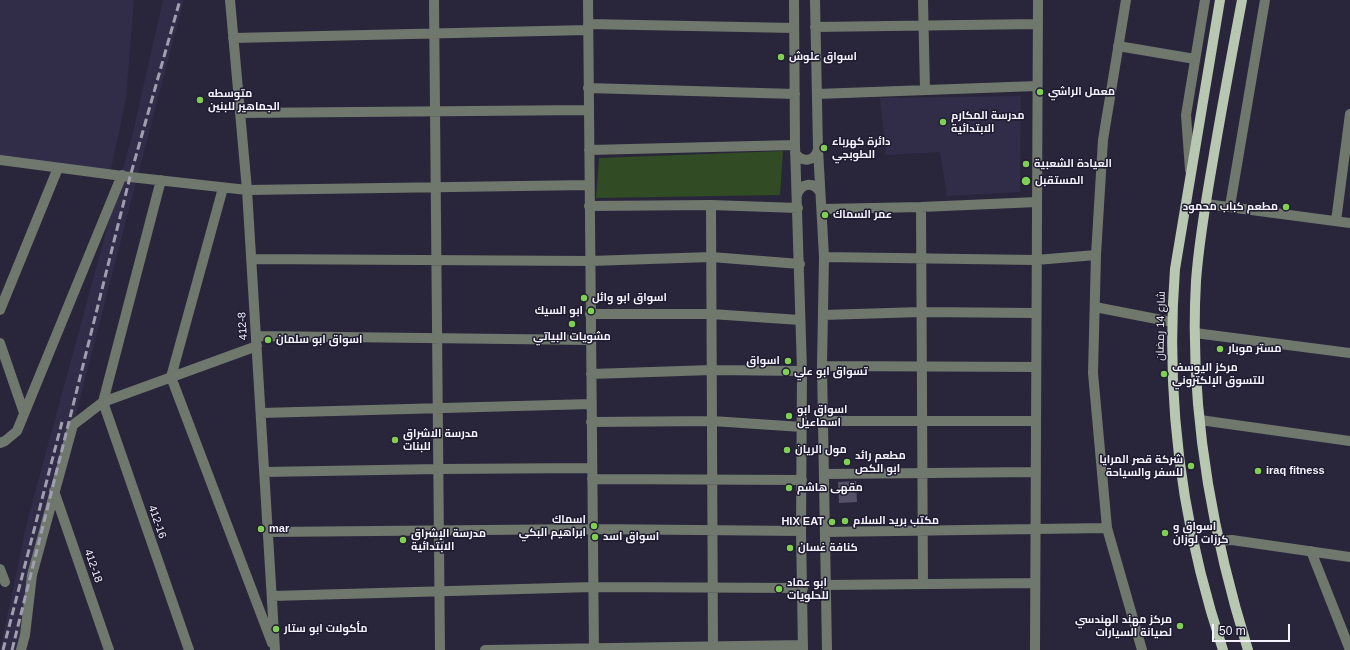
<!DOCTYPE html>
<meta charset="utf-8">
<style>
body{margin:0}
#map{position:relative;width:1350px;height:650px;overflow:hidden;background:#29253b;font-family:Arial,sans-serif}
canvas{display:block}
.scale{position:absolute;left:1212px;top:624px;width:78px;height:18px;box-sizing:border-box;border:2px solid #f4f3ff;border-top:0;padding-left:5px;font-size:12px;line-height:14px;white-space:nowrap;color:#f4f3ff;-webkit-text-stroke:3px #1f1b30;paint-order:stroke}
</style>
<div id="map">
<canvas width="1350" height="650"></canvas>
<div class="scale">50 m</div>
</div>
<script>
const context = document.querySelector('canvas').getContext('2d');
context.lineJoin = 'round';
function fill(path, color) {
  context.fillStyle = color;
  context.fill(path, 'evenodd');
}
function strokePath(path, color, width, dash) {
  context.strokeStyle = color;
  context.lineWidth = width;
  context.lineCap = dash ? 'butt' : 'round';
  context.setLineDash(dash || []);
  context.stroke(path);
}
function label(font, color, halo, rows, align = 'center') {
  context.font = font + ' Arial,Cairo,sans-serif';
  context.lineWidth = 3;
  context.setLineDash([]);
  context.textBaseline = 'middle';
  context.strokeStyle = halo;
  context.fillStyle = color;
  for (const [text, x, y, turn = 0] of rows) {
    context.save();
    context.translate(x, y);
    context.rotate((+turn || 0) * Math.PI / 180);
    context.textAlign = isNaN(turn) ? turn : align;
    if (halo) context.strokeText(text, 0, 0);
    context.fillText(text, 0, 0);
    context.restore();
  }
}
const built = new Path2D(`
 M0,0H134L126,99L110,174L0,162Z
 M163,0H184L129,209L23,620L17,650H0L27,522L133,132Z
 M1021,96L1020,192L947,196L940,152L886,155L880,98Z`);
const green = new Path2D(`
 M783,151L780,195L596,198L599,158Z`);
const building = new Path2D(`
 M856,481L857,502L839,503L838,482Z`);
const minor = new Path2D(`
 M230,0L247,190L275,650
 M434,0L440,650
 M588,0L594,650
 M794,0L795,145L802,371L801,531L803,650
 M815,0L818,149L824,257L822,366L827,650
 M923,0L925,90
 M1126,0L1103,140L1096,255L1093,373L1107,528L1142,650
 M588,24L794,28
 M815,27L1038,24
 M233,38L588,30
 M1118,46L1195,59
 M588,88L795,94
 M817,94L1037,86
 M240,113L588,110
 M589,150L795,145
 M795,153C802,163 815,162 818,149
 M0,160L130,177L247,190L589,185
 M1190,170L1186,115L1205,0
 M161,180L103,402L189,650
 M223,188L171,377L272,643
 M797,195C801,183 813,181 820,192
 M1206,204L1350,223
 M711,205L713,650
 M589,206L711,205L798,208
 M1230,206L1265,0
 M921,207L923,584
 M823,209L921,207L1037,202
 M1336,221L1350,114
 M824,257L1036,260L1096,255
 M251,259L590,261L711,257L800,264
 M1095,307L1172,322
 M0,310L58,168
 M590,314H711L800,320
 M823,315L921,312L1035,313
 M1195,333L1350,353
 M256,336L591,340
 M0,343L24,413
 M822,366L1036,367
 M591,374L712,370L802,371
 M261,413L591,404
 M1200,420L1350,441
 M823,421H1036
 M591,422L712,421L802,427
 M0,443L5,441L17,431L122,175
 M264,472L438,469L592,468
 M824,474L1036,472
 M592,479L802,480
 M54,491L109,650
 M268,532L592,529L801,531
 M825,532L1107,528
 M1218,541L1232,540L1350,557
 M1311,551L1350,650
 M0,569L5,582
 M826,585L1035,583
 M272,596L593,587L803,588
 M21,650L25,635L32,575L73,425L103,402L257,346
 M485,650L803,645
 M1035,650L1038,0`);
const major = new Path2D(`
 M1220,0L1175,269C1165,399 1182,527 1223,650
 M1242,0C1232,53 1222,106 1213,160C1206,200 1199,240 1196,281C1189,406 1211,531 1248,650`);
const rail = new Path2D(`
 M3,650L62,422
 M12,650L130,177L180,0`);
const markers = [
 [781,57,4,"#7fd052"],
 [1040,92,4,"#7fd052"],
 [200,100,4,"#7fd052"],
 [943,122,4,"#7fd052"],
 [824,148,4,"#7fd052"],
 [1026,164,4,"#7fd052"],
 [1026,181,5,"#7fd052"],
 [1286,207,4,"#7fd052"],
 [825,215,4,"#7fd052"],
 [584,298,4,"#7fd052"],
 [591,311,4,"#7fd052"],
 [572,324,4,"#7fd052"],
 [268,340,4,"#7fd052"],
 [1220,349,4,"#7fd052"],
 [788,361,4,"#7fd052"],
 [786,372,4,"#7fd052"],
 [1164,374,4,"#7fd052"],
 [789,416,4,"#7fd052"],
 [395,440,4,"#7fd052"],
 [787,450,4,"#7fd052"],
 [847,462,4,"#7fd052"],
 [1191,466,4,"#7fd052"],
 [1258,471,4,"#7fd052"],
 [789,488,4,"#7fd052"],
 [845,521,4,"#7fd052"],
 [832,522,4,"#7fd052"],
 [594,526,4,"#7fd052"],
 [261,529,4,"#7fd052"],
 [1165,533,4,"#7fd052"],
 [595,537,4,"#7fd052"],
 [403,540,4,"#7fd052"],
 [790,548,4,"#7fd052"],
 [779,589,4,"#7fd052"],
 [1180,626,4,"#7fd052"],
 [276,629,4,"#7fd052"]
];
const poiNames = [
 ["اسواق علوش",789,57],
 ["معمل الراشي",1048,92],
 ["متوسطه",208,94],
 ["الجماهير للبنين",208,107],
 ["مدرسة المكارم",951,116],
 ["الابتدائية",951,129],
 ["دائرة كهرباء",832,142],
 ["الطوبجي",832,155],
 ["العيادة الشعبية",1034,164],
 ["المستقبل",1035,181],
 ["مطعم كباب محمود",1278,207,"right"],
 ["عمر السماك",833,215],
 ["اسواق ابو وائل",592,298],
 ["ابو السيك",583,311,"right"],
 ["مشويات البياتي",572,337,"center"],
 ["اسواق ابو سلمان",276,340],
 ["مستر موبار",1228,349],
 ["اسواق",780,361,"right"],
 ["مركز اليوسف",1172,368],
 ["للتسوق الإلكتروني",1172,381],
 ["تسواق ابو علي",794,372],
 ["اسواق ابو",797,410],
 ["اسماعيل",797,423],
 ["مدرسة الاشراق",403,434],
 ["للبنات",403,447],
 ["مول الريان",795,450],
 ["مطعم رائد",855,456],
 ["ابو الكص",855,469],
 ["شركة قصر المرايا",1183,460,"right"],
 ["للسفر والسياحة",1183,473,"right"],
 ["iraq fitness",1266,471],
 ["مقهى هاشم",797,488],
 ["اسماك",586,520,"right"],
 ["ابراهيم البكي",586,533,"right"],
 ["مكتب بريد السلام",853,521],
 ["HIX EAT",824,522,"right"],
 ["اسواق و",1173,527],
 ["كرزات لوزان",1173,540],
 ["mar",269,529],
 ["مدرسة الإشراق",411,534],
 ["الابتدائية",411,547],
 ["اسواق اسد",603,537],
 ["كنافة غسان",798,548],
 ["ابو عماد",787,583],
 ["للحلويات",787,596],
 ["مركز مهند الهندسي",1172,620,"right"],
 ["لصيانة السيارات",1172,633,"right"],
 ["مأكولات ابو ستار",284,629]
];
const streetNames = [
 ["412-8",243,326,-93],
 ["شارع 14 رمضان",1161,326,-89],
 ["412-16",157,522,71],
 ["412-18",93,566,71]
];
fill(built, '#312c48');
fill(green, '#314b25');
fill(building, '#545169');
strokePath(minor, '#70776d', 10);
strokePath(major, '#b8c7b1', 10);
strokePath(rail, '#a19faf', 3, [8, 4]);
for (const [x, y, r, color] of markers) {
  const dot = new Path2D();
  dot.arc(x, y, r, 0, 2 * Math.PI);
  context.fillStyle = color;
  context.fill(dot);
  strokePath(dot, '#1f1b30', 1.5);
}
label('bold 11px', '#f4f3ff', '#1f1b30', poiNames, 'left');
label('11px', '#f4f3ff', '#1f1b30', streetNames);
</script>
